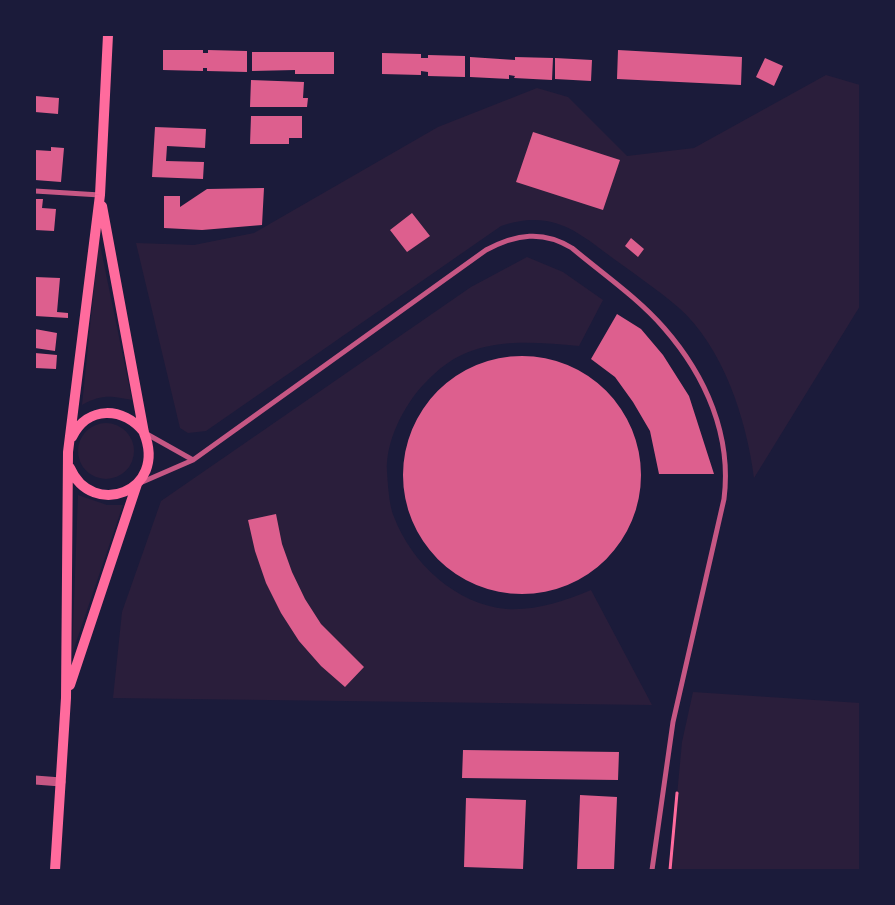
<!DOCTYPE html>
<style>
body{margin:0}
#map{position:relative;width:895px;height:905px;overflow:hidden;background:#1b1b3a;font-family:Quicksand,sans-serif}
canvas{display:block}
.frame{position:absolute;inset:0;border:36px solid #1b1b3a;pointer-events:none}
</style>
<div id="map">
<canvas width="895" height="905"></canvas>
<div class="frame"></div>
</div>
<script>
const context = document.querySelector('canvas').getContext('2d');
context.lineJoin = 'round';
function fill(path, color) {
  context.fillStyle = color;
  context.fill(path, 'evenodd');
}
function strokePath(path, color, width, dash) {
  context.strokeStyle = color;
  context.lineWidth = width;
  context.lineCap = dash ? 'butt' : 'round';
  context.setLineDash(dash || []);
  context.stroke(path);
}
const green = new Path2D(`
 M826,75L860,85V306L754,478C747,421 723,346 678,307C658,290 636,275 614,259C576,230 551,209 501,226L206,431L188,433L180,428L136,243L194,245L254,233L438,127L537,88L568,97L627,156L694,148Z
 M99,240L132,400C111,396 102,394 82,405Z
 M527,257L563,272L603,300L579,346C544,343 508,339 474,350C453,357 439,368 424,384C404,405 385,442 387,472C388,486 389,505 394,517C412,564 456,604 506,609C535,611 565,601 591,590L652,705L113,698L122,612L161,501L471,287Z
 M78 451a28 28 0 1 1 56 0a28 28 0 1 1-56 0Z
 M78,495L107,505H123L72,654Z
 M693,692L860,703V870H670L682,742Z`);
const building = new Path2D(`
 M163,50H203V53H208V50L247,51V72L207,71V68H203V71L163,70Z
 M618,50L742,57L741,85L617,79Z
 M252,52H334V74H295V70L252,71Z
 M382,53L421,54V58H428V55L465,56V77L428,76V72L421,71V75L382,74Z
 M470,57L515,60V57L553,58L552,80L514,78L515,76L509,75V79L470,77Z
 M555,58L592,60L591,81L555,79Z
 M765,58L783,66L774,86L756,77Z
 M251,80L304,82L303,98H308L307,107H250Z
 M35,96L59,98L58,114L35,112Z
 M251,116H302V138H289V144H250Z
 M155,127L206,129L205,148L167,146L166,161L204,162L203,179L152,177Z
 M533,132L620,160L603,210L516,182Z
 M51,147L64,148L61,182L35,180V150L51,151Z
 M264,188L262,225L202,230L164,228V196H180V207L207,189Z
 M35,199H43L42,208L56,209L54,231L35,230Z
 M412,213L430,236L407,252L390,230Z
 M631,238L644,249L638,257L625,246Z
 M35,277L60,278L57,312L68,313V318L35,316Z
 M617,314L641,329L663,355L689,396L714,474H659L650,431L633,402L615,377L591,359Z
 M35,329L57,333L55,351L35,348Z
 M35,353L57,355L56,369L35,368Z
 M403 475a119 119 0 1 1 238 0a119 119 0 1 1-238 0Z
 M276,514L282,544L292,572L305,599L321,624L364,667L345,687L321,666L299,641L281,613L266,583L255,551L248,520Z
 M463,750L619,752L618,780L462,778Z
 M580,795L617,797L614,870H577Z
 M466,798L526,800L523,869L464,867Z`);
const path = new Path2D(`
 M670,870L677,793`);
const minor = new Path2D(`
 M35,191L100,195
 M145,433L193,460
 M140,483L193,460L486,250C516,234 543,230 572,248C603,274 638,298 664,328C706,376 732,436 724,499L673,722L652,870`);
const tertiary = new Path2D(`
 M35,780L61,782`);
const secondary = new Path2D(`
 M72,437C88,405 123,407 144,432
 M70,468C92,519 168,492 144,433L102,206
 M70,685L137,484
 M55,870L66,698L68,452L100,195L108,35`);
fill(green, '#2a1e3b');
fill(building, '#dd5f8e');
strokePath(path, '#ff6b9d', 3);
strokePath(minor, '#c65784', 5);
strokePath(tertiary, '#c65784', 9);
strokePath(secondary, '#ff6b9d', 10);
</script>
